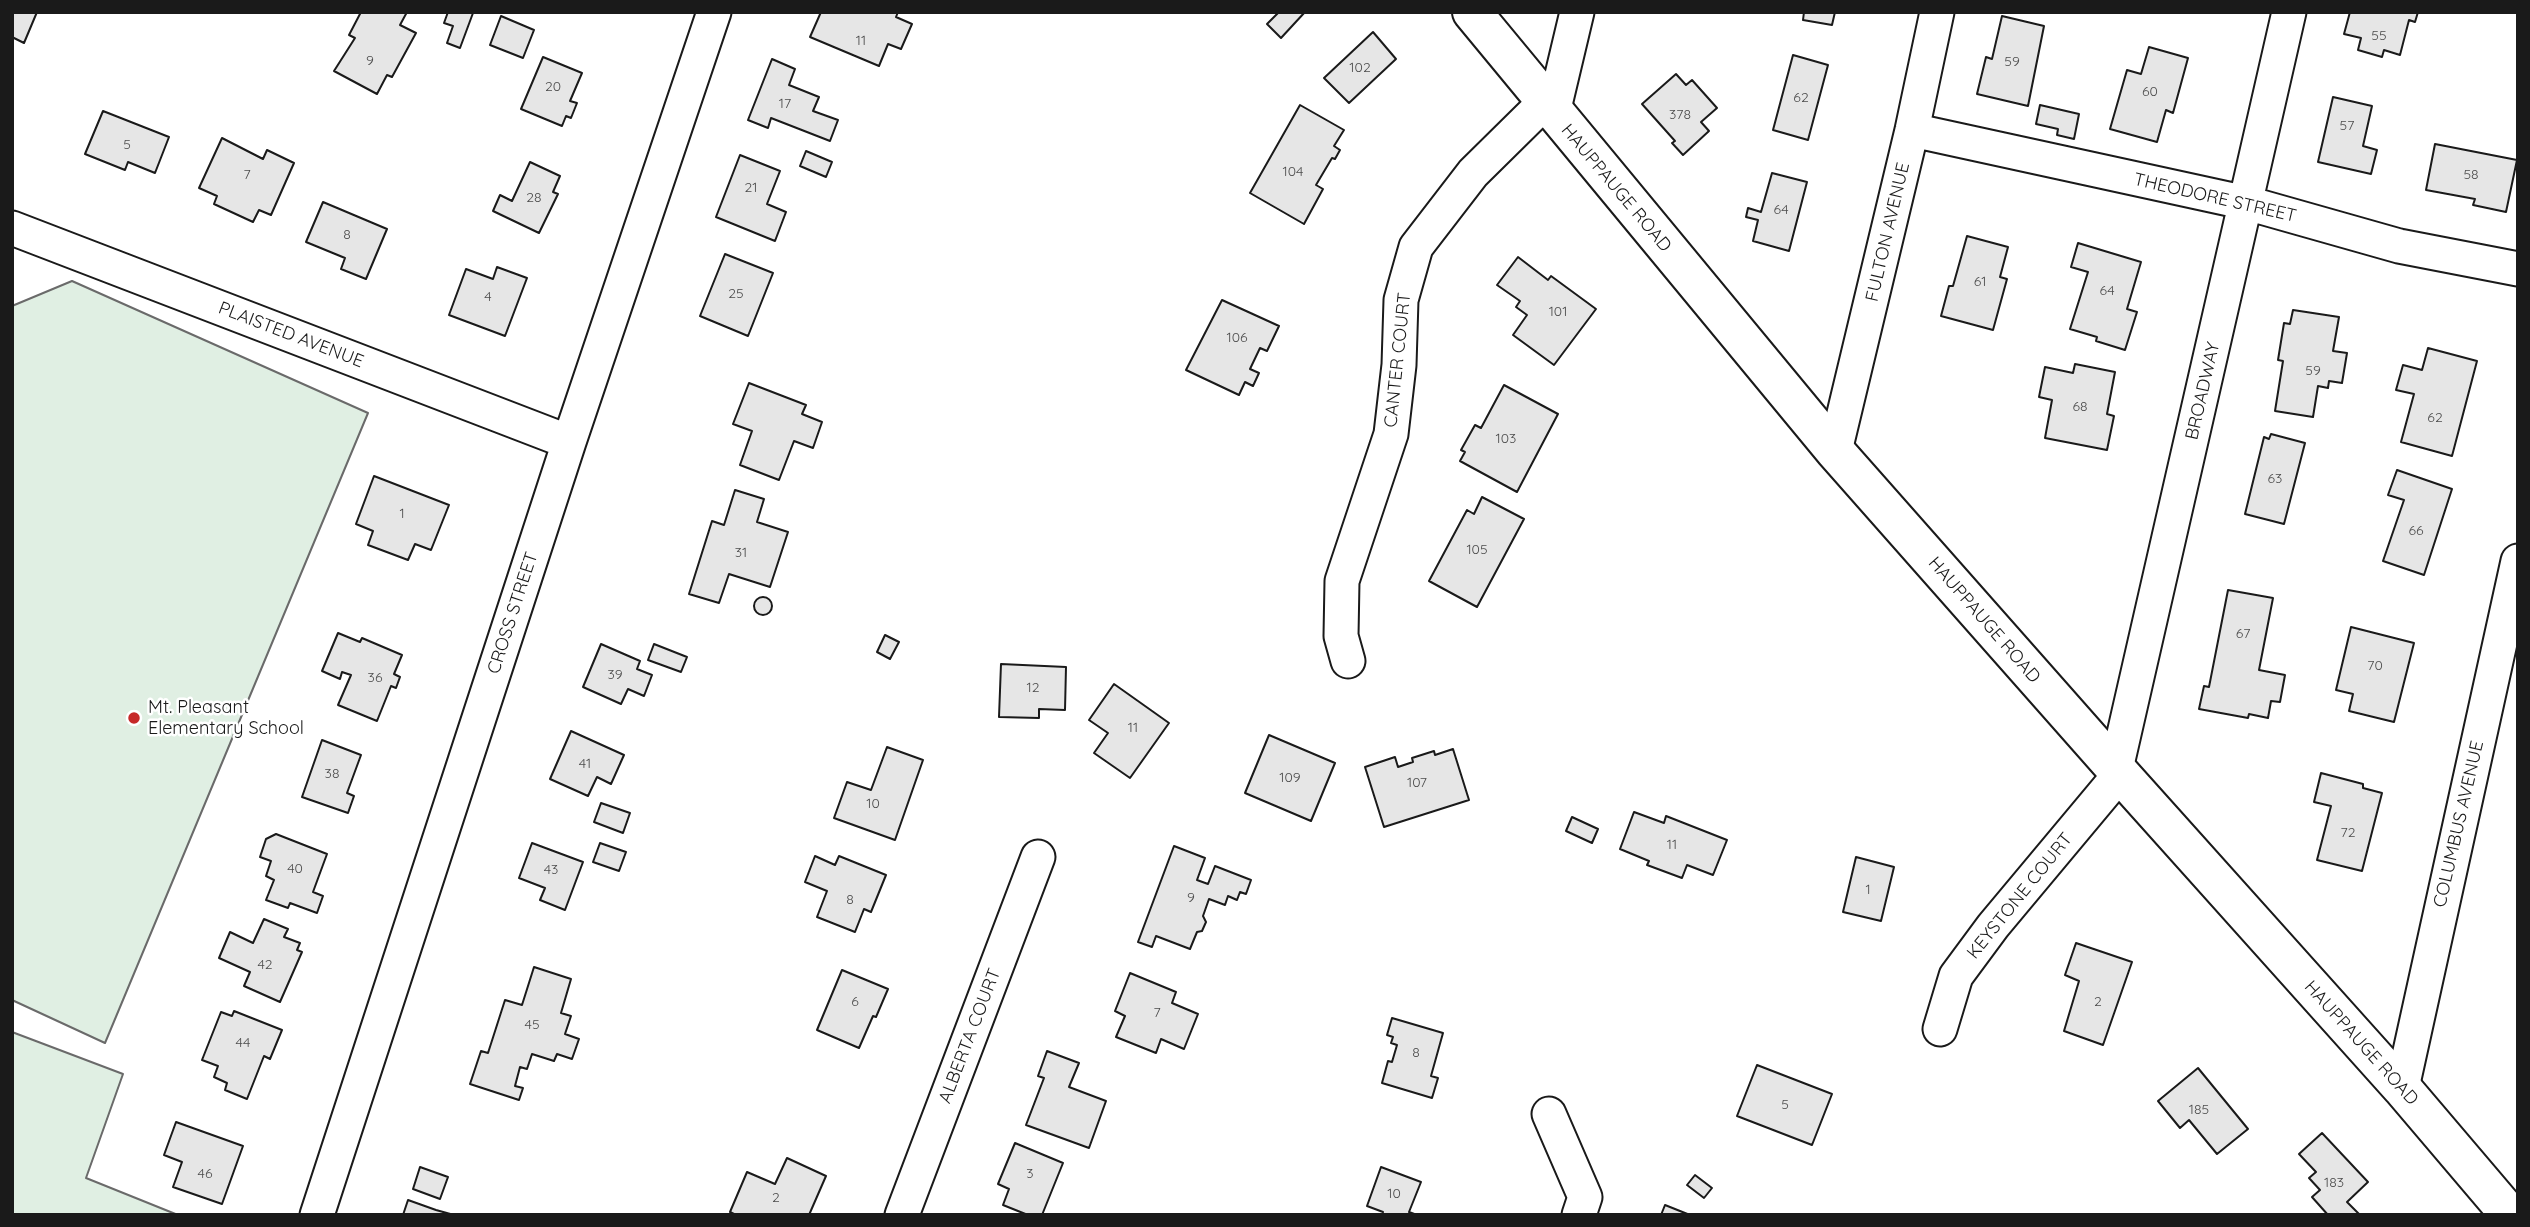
<!DOCTYPE html>
<style>
body{margin:0}
#map{position:relative;width:2530px;height:1227px;overflow:hidden;background:#fff;font-family:Quicksand,sans-serif}
canvas{display:block}
.frame{position:absolute;inset:0;border:14px solid #1a1a1a;pointer-events:none}
</style>
<div id="map">
<canvas width="2530" height="1227"></canvas>
<div class="frame"></div>
</div>
<script>
const context = document.querySelector('canvas').getContext('2d');
context.lineJoin = 'round';
function fill(path, color) {
  context.fillStyle = color;
  context.fill(path, 'evenodd');
}
function strokePath(path, color, width, dash) {
  context.strokeStyle = color;
  context.lineWidth = width;
  context.lineCap = dash ? 'butt' : 'round';
  context.setLineDash(dash || []);
  context.stroke(path);
}
function label(font, color, halo, rows, align = 'center') {
  context.font = font + ' Quicksand,sans-serif';
  context.lineWidth = 5;
  context.setLineDash([]);
  context.textBaseline = 'middle';
  context.strokeStyle = halo;
  context.fillStyle = color;
  for (const [text, x, y, turn = 0] of rows) {
    context.save();
    context.translate(x, y);
    context.rotate((+turn || 0) * Math.PI / 180);
    context.textAlign = isNaN(turn) ? turn : align;
    if (halo) context.strokeText(text, 0, 0);
    context.fillText(text, 0, 0);
    context.restore();
  }
}
const green = new Path2D(`
 M72,281L368,413L105,1043L12,1000V306Z
 M12,1032L123,1074L86,1178L178,1215H12Z`);
const building = new Path2D(`
 M12,12H37L24,43L12,37Z
 M361,12H407L400,25L416,33L392,77L387,75L377,94L334,71L355,38L349,35Z
 M448,12L473,13L460,48L447,43L453,26L444,23Z
 M821,12H898L896,17L912,24L901,49L888,44L879,66L810,37Z
 M1279,12H1305L1281,38L1267,24Z
 M1804,12H1835L1832,25L1803,20Z
 M2350,12H2418L2415,22L2409,20L2400,55L2384,50L2382,57L2358,50L2361,38L2344,34Z
 M501,16L534,30L523,58L490,45Z
 M2002,16L2044,26L2028,106L1977,94L1986,57L1992,59Z
 M1373,32L1396,59L1349,103L1324,78Z
 M2149,47L2188,58L2173,113L2166,110L2157,142L2110,129L2127,70L2141,74Z
 M1793,55L1828,65L1808,140L1773,130Z
 M543,57L582,73L570,101L577,103L571,118L566,116L562,126L521,109Z
 M772,59L795,69L789,85L819,97L813,111L838,120L830,141L771,118L768,128L748,120Z
 M1676,74L1686,85L1692,80L1717,108L1701,122L1709,131L1683,155L1672,143L1675,141L1642,104Z
 M2333,97L2372,106L2363,146L2377,150L2371,174L2318,162Z
 M1300,105L1344,130L1334,146L1340,150L1335,159L1332,158L1316,185L1323,189L1304,224L1250,193Z
 M2040,105L2079,114L2074,139L2057,135L2058,129L2036,124Z
 M103,111L169,137L155,173L128,162L125,170L85,154Z
 M222,138L263,159L267,150L294,163L271,215L259,210L253,222L214,204L217,196L199,188Z
 M2435,144L2517,160L2506,212L2473,205L2475,199L2426,190Z
 M806,151L832,162L826,177L800,166Z
 M740,155L780,171L767,204L786,212L775,241L716,217Z
 M530,162L560,176L553,192L558,194L539,233L493,211L500,195L512,201Z
 M1772,173L1807,182L1789,251L1753,241L1758,220L1746,217L1748,208L1761,212Z
 M323,202L387,229L366,279L341,269L345,258L306,242Z
 M1967,236L2008,247L2000,277L2007,279L1993,330L1941,316L1949,286H1953Z
 M2078,243L2141,262L2127,309L2137,312L2125,350L2096,341L2097,337L2070,329L2088,272L2071,267Z
 M725,254L773,273L748,336L700,316Z
 M1518,257L1548,280L1551,276L1596,309L1554,365L1513,335L1527,315L1516,307L1520,301L1497,285Z
 M497,267L527,278L505,336L449,315L466,269L493,279Z
 M1222,300L1279,326L1267,351L1260,348L1250,369L1259,373L1253,386L1245,382L1239,395L1186,370Z
 M2293,310L2339,317L2333,351L2347,353L2342,383L2329,381L2328,388L2318,386L2313,417L2275,411L2283,361L2278,360L2284,323L2290,324Z
 M2428,348L2477,361L2452,456L2401,442L2414,394L2396,390L2403,365L2422,370Z
 M2075,364L2115,372L2107,414L2114,416L2107,450L2045,438L2052,400L2039,397L2045,367L2073,373Z
 M749,383L806,405L802,414L822,422L813,448L794,441L779,480L740,465L752,431L733,424Z
 M1504,385L1558,414L1517,492L1460,461L1465,452L1461,450L1475,425L1481,428Z
 M2271,434L2305,443L2284,524L2245,514L2264,437L2269,439Z
 M2397,470L2452,489L2424,575L2383,561L2404,500L2388,495Z
 M374,476L449,505L431,550L415,544L408,560L368,545L373,531L356,524Z
 M735,490L764,499L757,522L788,532L770,587L729,574L719,603L689,594L712,521L724,525Z
 M1482,497L1524,519L1477,607L1429,581L1467,510L1474,514Z
 M2228,590L2273,598L2259,670L2285,675L2280,702L2271,701L2268,718L2249,714L2248,718L2199,709L2204,686L2209,687Z
 M754 606a9 9 0 1 1 18 0a9 9 0 1 1-18 0Z
 M2351,627L2414,643L2394,722L2349,711L2353,694L2336,690Z
 M338,633L360,642L362,638L402,655L394,674L400,677L396,688L391,686L377,721L338,705L351,675L342,672L340,679L322,671Z
 M885,635L899,642L890,659L877,652Z
 M601,644L640,661L637,669L652,675L644,696L628,689L621,704L583,687Z
 M654,644L687,657L681,672L648,660Z
 M1001,664L1066,667L1065,710L1039,709V718L999,717Z
 M1114,684L1169,723L1130,778L1094,753L1108,733L1089,720Z
 M571,731L624,755L611,784L597,777L588,796L550,779Z
 M1269,735L1335,763L1311,821L1245,793Z
 M322,740L361,755L347,793L354,796L348,813L302,797Z
 M887,747L923,760L895,840L834,818L847,782L871,790Z
 M1453,749L1469,800L1384,827L1365,767L1395,757L1398,767L1413,762L1412,758L1434,751L1435,755Z
 M2321,773L2363,784V788L2382,793L2362,871L2317,860L2331,806L2314,802Z
 M601,803L630,813L623,833L594,822Z
 M1634,812L1664,823L1666,816L1727,840L1713,875L1687,865L1682,878L1647,865L1649,861L1620,849Z
 M1572,817L1598,829L1592,843L1566,831Z
 M276,834L327,854L313,892L323,896L317,913L290,903L288,908L266,900L274,880L266,876L271,861L260,857L266,839Z
 M532,843L583,862L565,910L540,900L545,888L519,878Z
 M600,843L626,852L619,871L593,862Z
 M1174,846L1205,858L1197,880L1208,884L1215,866L1251,880L1246,894L1240,892L1237,900L1228,896L1225,905L1209,899L1203,916L1206,922L1202,931L1197,932L1190,949L1156,936L1152,947L1138,942Z
 M815,856L835,865L839,856L886,875L871,912L864,909L855,932L817,917L827,891L805,882Z
 M1856,857L1894,867L1881,921L1843,912Z
 M264,919L288,929L284,937L300,943L297,950L302,952L280,1002L244,986L250,972L219,958L230,932L253,943Z
 M2076,943L2132,962L2103,1045L2064,1031L2079,981L2065,975Z
 M534,967L571,979L561,1013L571,1016L565,1034L579,1039L572,1059L557,1054L554,1061L532,1054L527,1069L520,1067L515,1086L523,1088L519,1100L470,1084L481,1051L488,1053L505,1000L522,1005Z
 M842,970L888,989L876,1017L873,1016L859,1048L817,1030Z
 M1130,973L1176,992L1172,1003L1198,1014L1184,1049L1161,1039L1156,1053L1116,1037L1125,1016L1115,1011Z
 M234,1011L282,1030L270,1059L264,1056L247,1099L225,1090L227,1083L214,1077L218,1066L202,1060L221,1012L232,1016Z
 M1392,1018L1443,1033L1431,1076L1438,1078L1432,1098L1382,1083L1388,1061L1392,1062L1397,1045L1391,1043L1393,1037L1387,1035Z
 M1047,1051L1079,1063L1069,1087L1106,1101L1089,1148L1026,1125L1044,1078L1038,1076Z
 M1757,1065L1832,1094L1812,1145L1737,1116Z
 M2198,1068L2248,1129L2217,1154L2189,1120L2180,1128L2158,1101Z
 M176,1122L243,1146L222,1204L173,1187L182,1162L164,1155Z
 M2322,1133L2368,1182L2347,1202L2360,1215H2328L2312,1197L2320,1190L2309,1178L2316,1172L2299,1154Z
 M1015,1143L1063,1163L1042,1215H1028L1003,1205L1009,1189L998,1184Z
 M787,1158L826,1176L809,1215H736L730,1212L747,1172L775,1184Z
 M420,1167L448,1177L440,1199L413,1189Z
 M1381,1167L1421,1182L1409,1212L1417,1215H1382L1383,1212L1367,1206Z
 M1695,1175L1712,1188L1704,1198L1687,1185Z
 M408,1200L436,1210L454,1215H403Z
 M1665,1205L1690,1215H1661Z`);
const minor = new Path2D(`
 M1553,113L1577,12
 M1912,130L2247,203L2399,246L2518,269
 M12,228L569,442
 M1835,451L1912,130L1937,12
 M1348,661L1341,636L1342,581L1391,434L1399,365L1401,300L1416,247L1473,173L1545,102
 M2116,769L2289,12
 M1940,1029L1956,976L1993,926L2120,774
 M2402,1088L2518,561
 M1549,1114L1585,1197L1579,1215
 M317,1215L569,442L714,12
 M902,1215L1038,857`);
const major = new Path2D(`
 M1472,12L1835,451L2116,769L2402,1088L2510,1215`);
const markers = [
 [134,718,7,"#c62828"]
];
const numberNames = [
 ["55",2379,36],
 ["11",861,41],
 ["9",370,61],
 ["59",2012,62],
 ["102",1360,68],
 ["20",553,87],
 ["60",2150,92],
 ["62",1801,98],
 ["17",785,104],
 ["378",1680,115],
 ["57",2347,126],
 ["5",127,145],
 ["104",1293,172],
 ["7",247,175],
 ["58",2471,175],
 ["21",751,188],
 ["28",534,198],
 ["64",1781,210],
 ["8",347,235],
 ["61",1980,282],
 ["64",2107,291],
 ["25",736,294],
 ["4",488,297],
 ["101",1558,312],
 ["106",1237,338],
 ["59",2313,371],
 ["68",2080,407],
 ["62",2435,418],
 ["103",1506,439],
 ["63",2275,479],
 ["1",402,514],
 ["66",2416,531],
 ["105",1477,550],
 ["31",741,553],
 ["67",2243,634],
 ["70",2375,666],
 ["39",615,675],
 ["36",375,678],
 ["12",1033,688],
 ["11",1133,728],
 ["41",585,764],
 ["38",332,774],
 ["109",1290,778],
 ["107",1417,783],
 ["10",873,804],
 ["72",2348,833],
 ["11",1672,845],
 ["40",295,869],
 ["43",551,870],
 ["1",1868,890],
 ["9",1191,898],
 ["8",850,900],
 ["42",265,965],
 ["6",855,1002],
 ["2",2098,1002],
 ["7",1157,1013],
 ["45",532,1025],
 ["44",243,1043],
 ["8",1416,1053],
 ["5",1785,1105],
 ["185",2199,1110],
 ["46",205,1174],
 ["3",1030,1174],
 ["183",2334,1183],
 ["10",1394,1194],
 ["2",776,1198]
];
const streetNames = [
 ["HAUPPAUGE ROAD",1616,188,50],
 ["THEODORE STREET",2215,198,13],
 ["FULTON AVENUE",1888,232,-77],
 ["PLAISTED AVENUE",291,335,21],
 ["CANTER COURT",1398,360,-84],
 ["BROADWAY",2203,391,-77],
 ["CROSS STREET",513,613,-72],
 ["HAUPPAUGE ROAD",1984,620,49],
 ["COLUMBUS AVENUE",2459,824,-77],
 ["KEYSTONE COURT",2020,896,-51],
 ["ALBERTA COURT",970,1036,-69],
 ["HAUPPAUGE ROAD",2361,1043,48]
];
const poiNames = [
 ["Mt. Pleasant",148,708],
 ["Elementary School",148,729]
];
fill(green, '#e0efe3');
strokePath(green, '#6a6a6a', 2);
fill(building, '#e6e6e6');
strokePath(building, '#1a1a1a', 2);
strokePath(minor, '#1a1a1a', 37);
strokePath(major, '#1a1a1a', 42);
strokePath(minor, '#fff', 33);
strokePath(major, '#fff', 38);
for (const [x, y, r, color] of markers) {
  const dot = new Path2D();
  dot.arc(x, y, r, 0, 2 * Math.PI);
  context.fillStyle = color;
  context.fill(dot);
  strokePath(dot, '#fff', 2.5);
}
label('14px', '#4d4d4d', null, numberNames);
label('18px', '#1a1a1a', '#fff', streetNames);
label('18px', '#1a1a1a', '#fff', poiNames, 'left');
</script>
